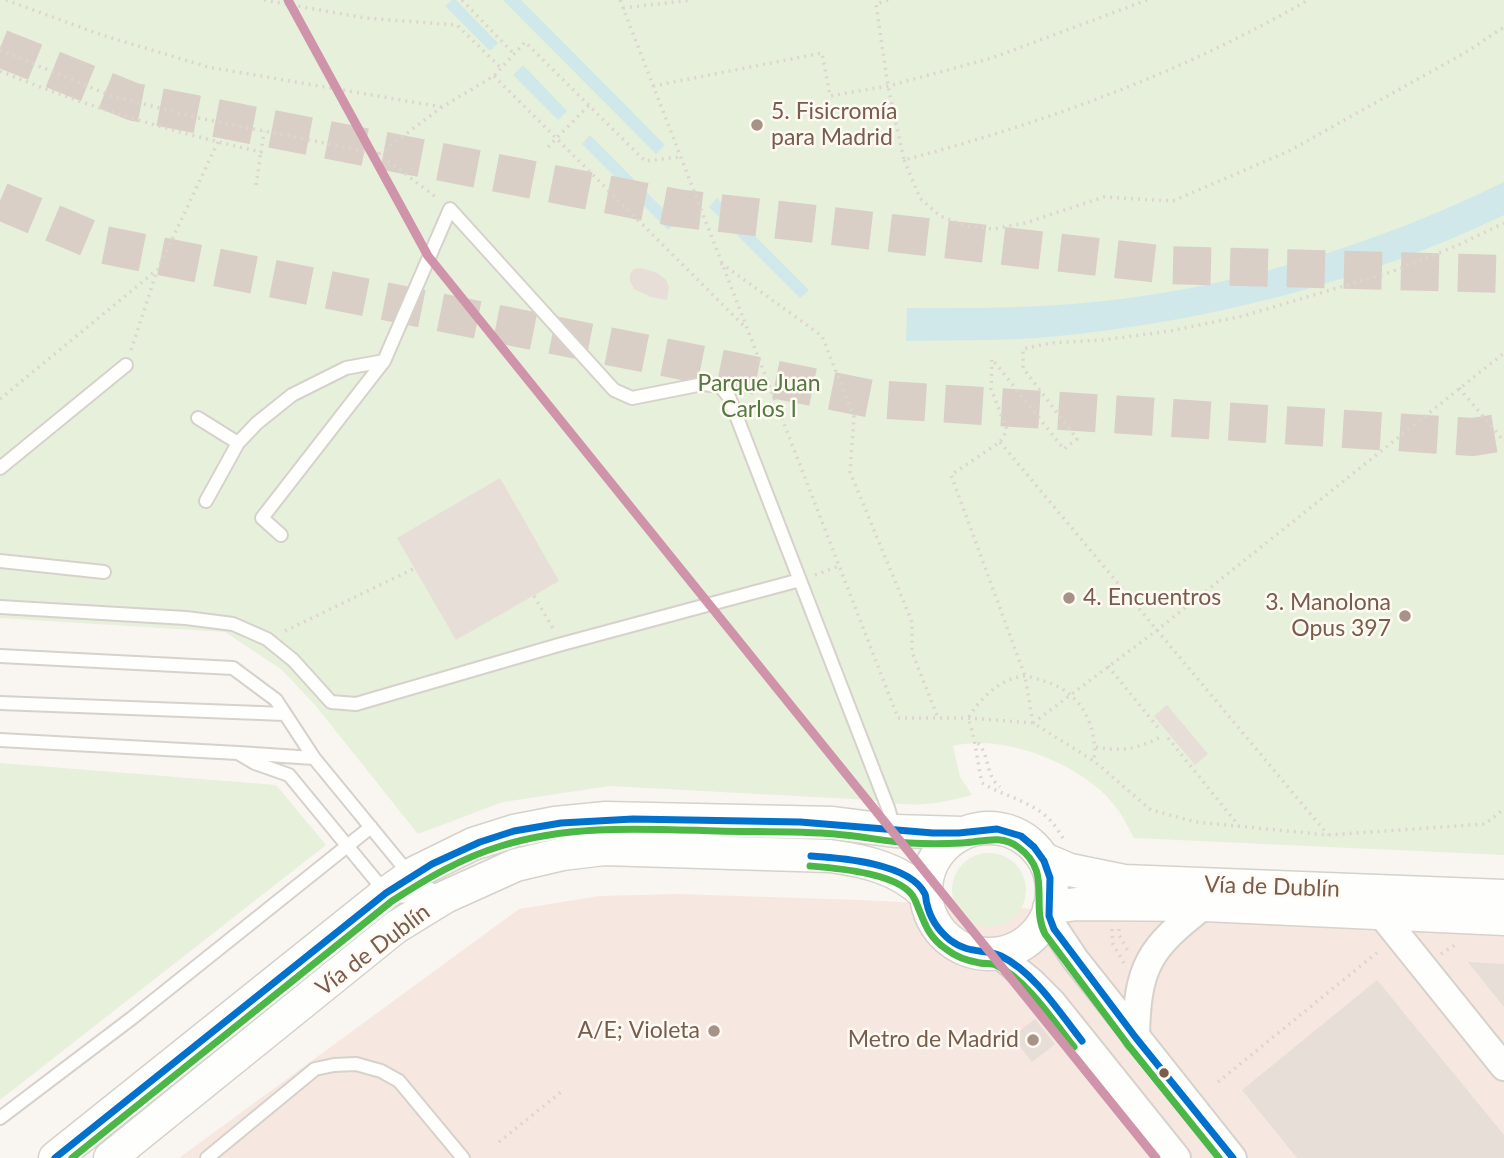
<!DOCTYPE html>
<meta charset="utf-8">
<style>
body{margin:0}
canvas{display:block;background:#f9f5f0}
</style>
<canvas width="1504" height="1158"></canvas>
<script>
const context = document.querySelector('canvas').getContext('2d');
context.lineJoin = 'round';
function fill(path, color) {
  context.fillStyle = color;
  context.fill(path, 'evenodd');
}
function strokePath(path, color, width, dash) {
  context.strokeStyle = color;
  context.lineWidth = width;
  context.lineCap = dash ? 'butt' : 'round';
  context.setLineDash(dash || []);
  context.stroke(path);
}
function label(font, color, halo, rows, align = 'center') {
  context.font = font + ' Lato,sans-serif';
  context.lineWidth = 5;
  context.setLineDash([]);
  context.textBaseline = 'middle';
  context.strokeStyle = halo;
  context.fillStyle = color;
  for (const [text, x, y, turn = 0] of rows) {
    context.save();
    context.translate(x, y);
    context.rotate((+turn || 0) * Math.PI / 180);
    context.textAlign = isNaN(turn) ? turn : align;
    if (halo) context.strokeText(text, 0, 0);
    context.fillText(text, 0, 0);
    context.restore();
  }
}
const commercial = new Path2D(`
 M678,894L861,900L1504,933V1158H179L519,909L599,896Z`);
const green = new Path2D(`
 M0,0H1504V855L1134,838C1129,829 1124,818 1118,810C1087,765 1004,733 953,746L960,777L972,795C930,806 912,807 870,800L610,786L503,802L418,834L315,705L281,669L225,632L0,618Z
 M0,763L276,785L326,845L0,1100Z
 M952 890a37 37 0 1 1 74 0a37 37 0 1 1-74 0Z`);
const water = new Path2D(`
 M452,0H456L498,43L490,51L445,6Z
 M503,0H521L665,145L656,154Z
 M523,65L567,111L558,120L513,75Z
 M590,135L676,222L668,230L582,144Z
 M1504,182V215C1362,283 1206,322 1049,337C1002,341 953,340 906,341L907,308C962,309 1017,308 1072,304C1222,292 1369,248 1504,182Z
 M717,198L809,290L800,298L709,207Z`);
const building = new Path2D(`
 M641,268L657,273L666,280L669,287L667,300L651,297L634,289L630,281V274L634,269Z
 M500,478L559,581L456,640L397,538Z
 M1167,705L1208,754L1195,765L1154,716Z
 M1468,962L1504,964V1007Z
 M1377,980L1504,1135V1158H1297L1242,1090Z
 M1035,1019L1055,1044L1032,1062L1012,1037Z`);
const motorwayTunnel = new Path2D(`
 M0,48L134,102L677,208L1167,265L1504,274
 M0,201L105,245L872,399L1473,437L1504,432`);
const path = new Path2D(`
 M6,0L102,35L208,67L442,107
 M264,0L365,18L457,25L501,68
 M462,0L514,54
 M620,0L898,718H968L1033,723L1094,761L1151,810L1196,822L1328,835L1485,824L1504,809
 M888,0L876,4L888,86L904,160C1044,123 1182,73 1308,0
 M623,8L692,0
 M0,50L109,95L194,117L379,154L437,198
 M0,71C84,106 172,132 261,152L264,131
 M494,76L745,327
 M653,86L822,53L830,96L888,86L992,58L1147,0
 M548,147L589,105
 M379,154L442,107L494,76L525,42L645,161L680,157
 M904,160L920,198L940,216L966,226L993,229L1025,223L1104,197L1173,201L1289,151L1468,51L1504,27
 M256,185L261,152
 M721,263L822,336L854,417L850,472L912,622V652L938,718
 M131,350L157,271
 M1459,388L1504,441
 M0,399L158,269L218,142
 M1000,442L1328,835
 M815,575L839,566
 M534,596L554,630
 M285,631L415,568
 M1108,666L1159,729
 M1033,723L1025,676L951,475L1000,442L1007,430L991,389L992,359L1064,449L1077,439L1023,368V349L1050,343L1103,340L1170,331L1243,316L1391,272L1456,246L1504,223
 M1033,723L1156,631L1504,353
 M1168,738L1239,826
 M978,743C990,756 985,775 1000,787
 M1096,747C1119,752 1139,749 1160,737
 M1063,838C1059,832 1055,825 1050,820C1032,801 1003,796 982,783C977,760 976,741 968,718C981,698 998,680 1023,676C1029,676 1038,679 1044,681C1080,691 1098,725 1094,761
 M1112,929L1113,944L1124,963
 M1119,929V935L1128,951
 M1441,954L1455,945
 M1218,1082L1379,951
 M499,1142L561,1092`);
const service = new Path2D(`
 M198,418L238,443
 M0,468L126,365
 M206,501L238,443L257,423L292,395L346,368L384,361
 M281,535L262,518L384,361L450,209L614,390L632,398L703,384L720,386L729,397L888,808L895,831
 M0,561L104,572
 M0,607L186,618L233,624L267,639L293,660L331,702L356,704L562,644L800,580
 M0,656L233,668L276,700L314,758
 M0,703L285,714
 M0,740L238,753
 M415,872L401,864L314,758L238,753L255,763L289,775L386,893C404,899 414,897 431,889
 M0,1118L132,1018L371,827
 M207,1158L315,1069L334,1065L356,1064L381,1071L399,1081L463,1158`);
const minor = new Path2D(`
 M1380,913L1504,1067
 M1047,917L1075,959L1233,1158
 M998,954L1031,981L1052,1002L1177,1158
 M1136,1038C1137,966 1149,948 1205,905`);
const tertiary = new Path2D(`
 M926 891a63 63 0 1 1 126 0a63 63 0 1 1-126 0Z
 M1044,859L1070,870L1124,881L1504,896
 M1049,908L1076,904L1205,905L1504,919
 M55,1158L386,893L416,872L473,844L514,831L555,823L606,818L833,823L895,831L963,833
 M110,1158L396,927L445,897L516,865L563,854L604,849L830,856C866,861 898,868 925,894`);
const bus1 = new Path2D(`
 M811,856C841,858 910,863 925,894C926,895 926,903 927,904C930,918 939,931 950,940C970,955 984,948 1001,956C1035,973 1059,1012 1082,1041
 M55,1158L386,893L432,864L480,842L514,831L561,823L633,819L800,822L933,833H959L997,829L1021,836L1034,847L1044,861L1050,878L1049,916L1054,929L1136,1038L1233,1158`);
const bus2 = new Path2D(`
 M810,866C835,868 904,873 915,900C924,920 926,935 946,949C956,957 968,961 980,963C985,964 992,963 996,965C1026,979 1054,1022 1074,1047
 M72,1158L392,901C426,879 461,858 501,846C570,824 646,829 718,831C756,832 796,831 835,834C859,836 884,841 909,843C926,844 944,844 962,843C982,842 1001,834 1018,847C1053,872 1030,904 1045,934L1128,1045L1219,1158`);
const metro1 = new Path2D(`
 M288,0L428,256L1156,1158`);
const markers = [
 [757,125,7,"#a69286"],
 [1069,598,7,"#a69286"],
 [1405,616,7,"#a69286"],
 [714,1031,7,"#a69286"],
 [1033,1040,7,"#a69286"],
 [1164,1073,6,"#7a5c4d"]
];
const poiNames = [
 ["5. Fisicromía",771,112,"left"],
 ["para Madrid",771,138,"left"],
 ["4. Encuentros",1083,598,"left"],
 ["3. Manolona",1391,603],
 ["Opus 397",1391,629],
 ["A/E; Violeta",700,1031],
 ["Metro de Madrid",1019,1040]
];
const parkNames = [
 ["Parque Juan",759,384],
 ["Carlos I",759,410]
];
const streetNames = [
 ["Vía de Dublín",1272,887,2],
 ["Vía de Dublín",373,950,-37]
];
fill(commercial, '#f6e8e1');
fill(green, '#e7f0db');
fill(water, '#d0e8ea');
fill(building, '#e6ded7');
strokePath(motorwayTunnel, '#d9cfc7', 38, [38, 19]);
strokePath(service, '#d7d1cb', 16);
strokePath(minor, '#d7d1cb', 30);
strokePath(tertiary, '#d7d1cb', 35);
strokePath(path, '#dcd5d0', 3.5, [2, 5]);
strokePath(service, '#fefefd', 12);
strokePath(minor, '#fefefd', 26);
strokePath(tertiary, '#fefefd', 32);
strokePath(bus1, '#0072ce', 7);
strokePath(bus2, '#4ab747', 7);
strokePath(metro1, '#cf94aa', 9);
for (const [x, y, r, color] of markers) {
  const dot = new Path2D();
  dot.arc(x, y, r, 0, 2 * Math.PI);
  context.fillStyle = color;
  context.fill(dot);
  strokePath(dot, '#fffaf3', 2.5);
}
label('23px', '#7a5c4d', '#fffaf3', poiNames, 'right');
label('23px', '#537a41', '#fffaf3', parkNames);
label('23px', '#7a5c4d', '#fffaf3', streetNames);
</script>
